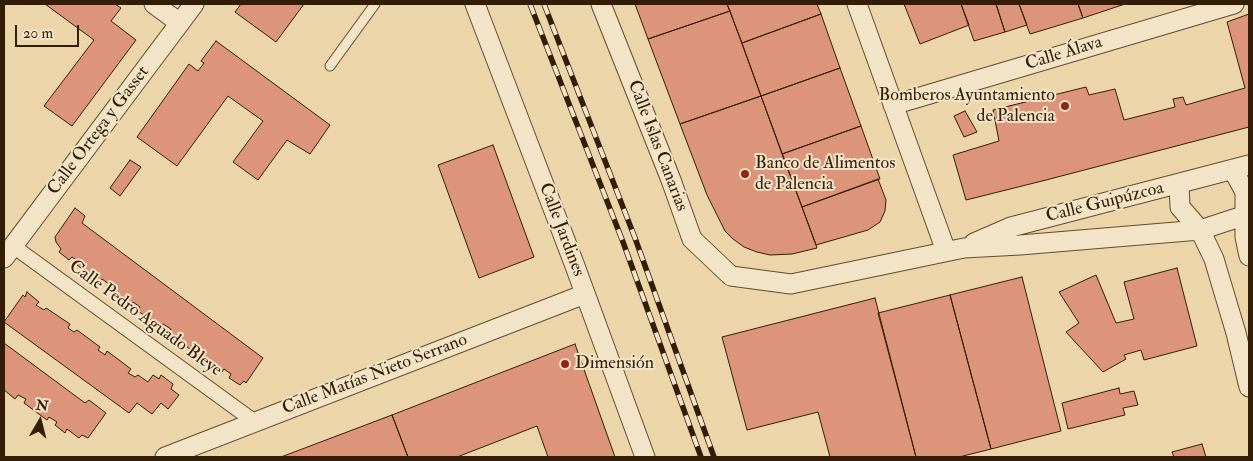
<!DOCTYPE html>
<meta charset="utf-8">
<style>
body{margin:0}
#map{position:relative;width:1253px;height:461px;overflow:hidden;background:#ecd5a9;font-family:"IM FELL Double Pica",serif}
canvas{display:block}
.frame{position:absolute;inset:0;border:5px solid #341d08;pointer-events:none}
.north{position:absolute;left:15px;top:396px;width:50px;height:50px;-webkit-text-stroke:4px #f3e4c7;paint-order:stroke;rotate:8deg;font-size:14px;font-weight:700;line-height:20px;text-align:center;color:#341d08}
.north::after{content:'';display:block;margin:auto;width:18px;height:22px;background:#341d08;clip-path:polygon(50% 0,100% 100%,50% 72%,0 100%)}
.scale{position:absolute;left:15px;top:25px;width:64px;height:22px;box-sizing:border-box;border:2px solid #341d08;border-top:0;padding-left:6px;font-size:15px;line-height:18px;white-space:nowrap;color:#341d08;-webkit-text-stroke:4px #f3e4c7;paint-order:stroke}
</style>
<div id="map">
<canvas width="1253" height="461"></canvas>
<div class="frame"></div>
<div class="north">N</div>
<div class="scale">20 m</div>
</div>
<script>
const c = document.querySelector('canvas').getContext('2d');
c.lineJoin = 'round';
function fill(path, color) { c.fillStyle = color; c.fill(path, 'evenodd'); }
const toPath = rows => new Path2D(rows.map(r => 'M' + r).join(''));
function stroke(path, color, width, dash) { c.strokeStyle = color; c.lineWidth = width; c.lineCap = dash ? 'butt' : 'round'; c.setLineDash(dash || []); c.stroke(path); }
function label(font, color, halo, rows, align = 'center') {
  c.font = font + ' "IM FELL Double Pica",serif'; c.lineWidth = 4; c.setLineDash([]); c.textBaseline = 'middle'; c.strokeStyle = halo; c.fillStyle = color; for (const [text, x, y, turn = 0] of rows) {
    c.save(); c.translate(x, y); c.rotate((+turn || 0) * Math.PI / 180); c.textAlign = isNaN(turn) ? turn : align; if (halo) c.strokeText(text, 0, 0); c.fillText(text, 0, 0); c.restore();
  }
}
const building = toPath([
 [45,4,115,4,121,8,111,21,136,40,72,126,44,106,94,40,45,4],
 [241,4,304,4,276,42,235,12,241,4],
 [635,4,727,4,730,11,648,39,635,4],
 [727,4,817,4,821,14,742,43,727,4],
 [904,4,961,4,969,25,920,44,904,4],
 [961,4,996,4,1005,32,974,41,961,4],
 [996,4,1019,4,1027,25,1005,32,996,4],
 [1019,4,1078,4,1083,18,1030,34,1019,4],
 [1078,4,1125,4,1083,18,1078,4],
 [730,11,761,96,680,124,648,39,730,11],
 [821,14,840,68,761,96,742,43,821,14],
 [1249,14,1249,127,1046,180,966,200,953,155,999,141,993,110,1086,87,1089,95,1115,89,1124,120,1175,107,1173,99,1183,97,1186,105,1245,88,1227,22,1249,14],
 [216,41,330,125,310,154,287,140,258,180,233,162,263,121,228,96,177,166,137,137,189,64,198,71,204,63,201,61,216,41],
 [840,68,861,126,782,154,761,96,840,68],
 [761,96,816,245,817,248,792,254,770,255,757,252,744,247,733,239,725,231,707,195,680,124,761,96],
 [965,111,977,132,964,137,954,116,965,111],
 [861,126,880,179,802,207,782,154,861,126],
 [493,145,534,257,479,278,438,165,493,145],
 [130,160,141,167,120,196,110,188,130,160],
 [878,179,886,200,885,211,880,222,868,230,816,245,802,207,878,179],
 [75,208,85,216,82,223,263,358,246,383,244,381,240,385,229,378,231,374,224,369,222,372,199,355,201,352,194,347,191,350,169,333,171,329,163,324,161,327,138,311,140,307,133,302,131,305,108,288,110,285,102,279,100,282,77,265,79,262,72,257,69,260,59,252,61,249,56,242,55,237,75,208],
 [1177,268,1197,346,1144,360,1141,350,1124,355,1126,359,1103,372,1066,332,1079,323,1059,292,1096,275,1116,323,1134,319,1124,282,1177,268],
 [1022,277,1061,431,991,449,950,295,1022,277],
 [27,292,39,302,36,305,44,310,46,308,70,324,68,328,74,332,77,330,100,347,98,350,105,355,107,351,131,369,128,373,135,377,138,375,148,382,153,375,159,379,161,375,173,384,171,389,179,395,168,409,161,403,152,414,137,403,129,413,4,322,23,295,25,297,27,292],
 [950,295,991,449,959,457,916,457,878,313,950,295],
 [875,298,916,457,830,457,818,412,747,430,722,337,875,298],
 [4,343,85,403,89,400,106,413,88,438,82,435,79,438,67,429,65,433,55,425,57,422,49,417,47,420,24,403,26,399,18,395,15,399,4,390,4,343],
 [575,344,615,457,548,457,537,426,457,457,408,457,392,415,575,344],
 [1119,388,1120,394,1134,391,1138,405,1123,408,1125,415,1068,429,1062,403,1119,388],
 [392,415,408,457,281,457,392,415],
 [1202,444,1206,457,1174,457,1172,452,1202,444]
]);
const service = toPath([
 [330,66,375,4]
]);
const pedestrian = toPath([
 [13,246,255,422]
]);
const minor = toPath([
 [154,4,180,23],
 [475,4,575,266,645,457],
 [601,4,671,180,692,239,731,276,791,284,964,248,1020,245,1200,230,1249,214],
 [857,4,946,251],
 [893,105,1234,4],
 [1233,170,1245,192,1245,237,1249,256],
 [1179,184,1180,207,1200,230,1214,259,1236,333,1249,387],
 [974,243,1011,227,1249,165],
 [4,258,194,4],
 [165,457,585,294]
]);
const rail = toPath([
 [530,4,623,242,701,457],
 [544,4,635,238,714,457]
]);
const markers = [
 [1065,106,5,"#8f2418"],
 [745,174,5,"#8f2418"],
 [565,364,5,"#8f2418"]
];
const streetNames = [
 ["Calle Álava",1064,54,-17],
 ["Calle Ortega y Gasset",99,131,-53],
 ["Calle Islas Canarias",657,146,69],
 ["Calle Guipúzcoa",1105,203,-14],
 ["Calle Jardines",561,230,69],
 ["Calle Pedro Aguado Bleye",145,319,36],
 ["Calle Matías Nieto Serrano",375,375,-21]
];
const poiNames = [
 ["Bomberos Ayuntamiento",1055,96,"right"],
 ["de Palencia",1055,117,"right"],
 ["Banco de Alimentos",755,164],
 ["de Palencia",755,185],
 ["Dimensión",575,364]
];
fill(building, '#dc947a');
stroke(building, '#341d08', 1);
stroke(service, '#624b30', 11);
stroke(pedestrian, '#624b30', 16);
stroke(minor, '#624b30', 21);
stroke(service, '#f3e4c7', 9);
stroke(pedestrian, '#f3e4c7', 14);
stroke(minor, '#f3e4c7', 19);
stroke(rail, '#341d08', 5.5);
stroke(rail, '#f3e4c7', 4, [11]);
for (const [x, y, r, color] of markers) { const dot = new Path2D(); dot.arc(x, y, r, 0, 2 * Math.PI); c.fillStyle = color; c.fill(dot); stroke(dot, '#f3e4c7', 2); }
label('18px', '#341d08', '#f3e4c7', streetNames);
label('18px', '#341d08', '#f3e4c7', poiNames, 'left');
</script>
